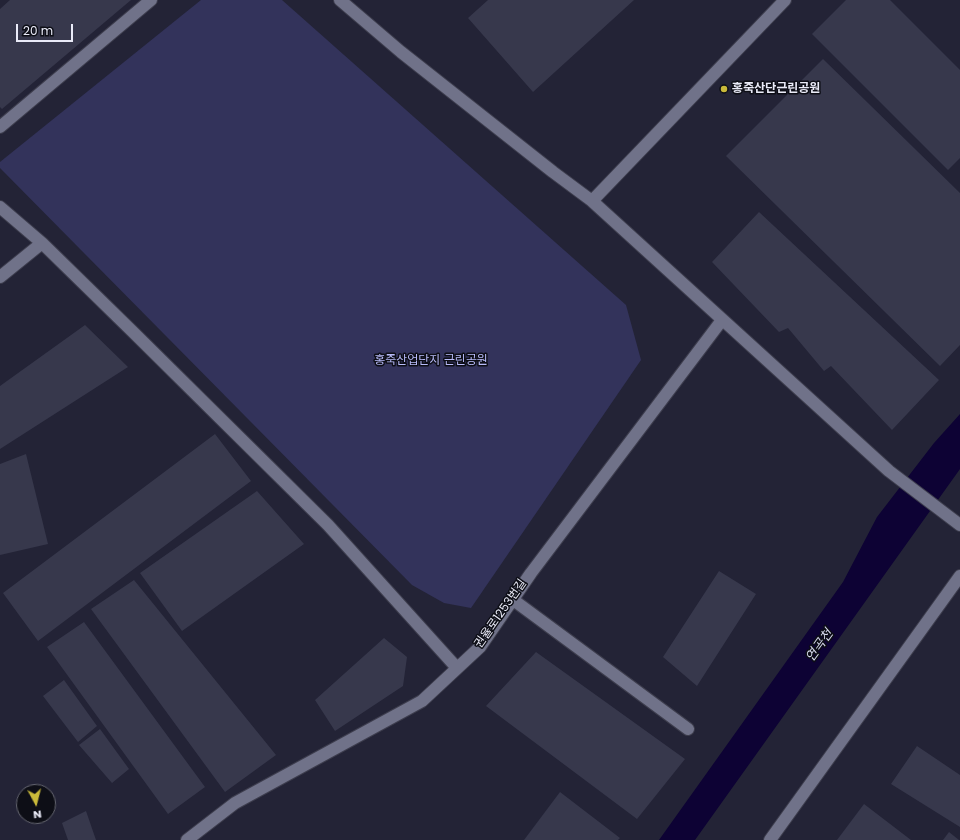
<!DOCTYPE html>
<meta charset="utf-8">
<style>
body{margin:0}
#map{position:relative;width:960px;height:840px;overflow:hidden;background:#232336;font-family:Poppins,sans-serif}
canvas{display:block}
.north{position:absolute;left:16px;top:784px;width:40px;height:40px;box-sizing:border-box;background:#0d0e16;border:1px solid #656670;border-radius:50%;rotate:173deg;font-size:11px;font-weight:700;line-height:16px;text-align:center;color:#eaebf8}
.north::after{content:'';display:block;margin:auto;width:14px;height:18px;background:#caba3a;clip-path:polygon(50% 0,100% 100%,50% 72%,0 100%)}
.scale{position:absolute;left:16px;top:24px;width:57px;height:18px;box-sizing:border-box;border:2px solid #eaebf8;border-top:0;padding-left:5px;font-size:12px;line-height:14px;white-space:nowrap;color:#eaebf8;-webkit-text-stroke:3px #0d0e16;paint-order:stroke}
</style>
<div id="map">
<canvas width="960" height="840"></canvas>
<div class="north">N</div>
<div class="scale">20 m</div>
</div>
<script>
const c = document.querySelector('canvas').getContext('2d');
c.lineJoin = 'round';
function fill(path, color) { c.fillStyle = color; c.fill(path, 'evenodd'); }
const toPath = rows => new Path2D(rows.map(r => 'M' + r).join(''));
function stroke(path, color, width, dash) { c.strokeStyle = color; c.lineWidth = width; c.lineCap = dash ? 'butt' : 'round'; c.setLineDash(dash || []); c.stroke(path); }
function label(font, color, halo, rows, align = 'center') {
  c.font = font + ' Poppins,"Noto Sans KR",sans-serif'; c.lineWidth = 3; c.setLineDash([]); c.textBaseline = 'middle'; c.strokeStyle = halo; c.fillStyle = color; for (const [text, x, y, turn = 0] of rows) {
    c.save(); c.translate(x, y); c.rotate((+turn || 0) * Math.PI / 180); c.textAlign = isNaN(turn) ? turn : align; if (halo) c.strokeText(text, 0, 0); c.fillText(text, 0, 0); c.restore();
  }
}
const green = toPath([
 [201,0,282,0,626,305,641,360,471,608,444,603,412,585,0,168,0,162]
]);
const water = toPath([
 [960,414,960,469,695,840,659,840,843,582,877,517,934,443]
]);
const building = toPath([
 [10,0,131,0,2,109,0,107,0,9],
 [488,0,634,0,533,92,468,18],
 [846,0,890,0,960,70,960,158,948,170,812,34],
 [823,59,960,193,960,345,940,366,726,156],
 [759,212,939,380,892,430,831,366,824,371,788,328,779,332,712,262],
 [85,325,128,367,0,449,0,386],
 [215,434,251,481,38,641,3,593],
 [26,454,48,544,0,555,0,464],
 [257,491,304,544,182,631,140,573],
 [719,571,756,594,697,686,663,657],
 [134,580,276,755,225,792,91,609],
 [84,622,205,787,168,814,47,647],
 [384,638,407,657,403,686,335,731,315,700],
 [536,652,685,759,637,819,486,706],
 [64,680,97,726,78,742,43,696],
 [100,729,129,769,112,783,79,745],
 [917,746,960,775,960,827,891,784],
 [560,792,620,838,618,840,524,840],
 [864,804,911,840,837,840],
 [86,811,96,840,68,840,62,823],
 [949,832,959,840,943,840]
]);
const minor = toPath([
 [340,0,401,52,553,172,592,201,889,471,960,525],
 [0,127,151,0],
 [592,201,785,0],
 [0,207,42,243,132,331,328,525,457,668],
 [0,277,42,243],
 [512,599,688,729],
 [187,840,235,803,422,701,480,647,531,573,722,320],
 [770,840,960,576]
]);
const markers = [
 [724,89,4,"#caba3a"]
];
const poiNames = [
 ["홍죽산단근린공원",732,89]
];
const parkNames = [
 ["홍죽산업단지 근린공원",431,361]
];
const streetNames = [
 ["권율로1253번길",501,614,-55]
];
const waterNames = [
 ["연곡천",820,646,-54]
];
fill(green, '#33335b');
fill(water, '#0d0234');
fill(building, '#37384c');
stroke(minor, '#3d3d4d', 14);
stroke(minor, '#707289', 12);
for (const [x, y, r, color] of markers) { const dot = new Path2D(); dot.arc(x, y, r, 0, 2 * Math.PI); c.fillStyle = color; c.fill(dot); stroke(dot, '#0d0e16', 1.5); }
label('bold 12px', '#eaebf8', '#0d0e16', poiNames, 'left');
label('12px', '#b8bbf9', '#0d0e16', parkNames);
label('12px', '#eaebf8', '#0d0e16', streetNames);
label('italic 13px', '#d8daef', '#0d0e16', waterNames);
</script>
